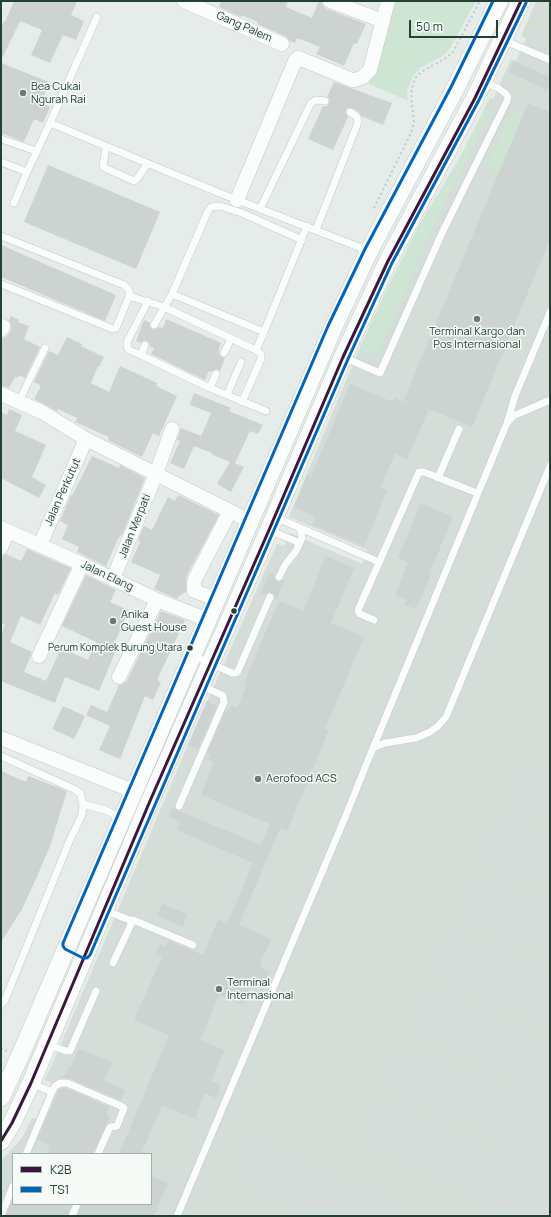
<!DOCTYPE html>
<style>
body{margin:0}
#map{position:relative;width:551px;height:1217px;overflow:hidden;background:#e6ece9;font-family:Manrope,sans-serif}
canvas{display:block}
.frame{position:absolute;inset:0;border:2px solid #224134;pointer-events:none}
.legend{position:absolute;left:12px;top:1153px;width:140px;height:52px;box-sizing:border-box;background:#f5faf7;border:1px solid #a1b0a9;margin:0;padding:5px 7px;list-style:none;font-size:12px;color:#224134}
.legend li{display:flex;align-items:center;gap:8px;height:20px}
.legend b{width:20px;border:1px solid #a1b0a9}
.scale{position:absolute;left:409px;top:20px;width:89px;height:18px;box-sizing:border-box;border:2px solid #224134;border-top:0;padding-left:5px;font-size:12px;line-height:14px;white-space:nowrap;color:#224134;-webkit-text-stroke:3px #f5faf7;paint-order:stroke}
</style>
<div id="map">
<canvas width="551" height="1217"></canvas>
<div class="frame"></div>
<ul class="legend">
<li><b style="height:5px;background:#3b163f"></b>K2B</li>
<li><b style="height:5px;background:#0065bd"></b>TS1</li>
</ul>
<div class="scale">50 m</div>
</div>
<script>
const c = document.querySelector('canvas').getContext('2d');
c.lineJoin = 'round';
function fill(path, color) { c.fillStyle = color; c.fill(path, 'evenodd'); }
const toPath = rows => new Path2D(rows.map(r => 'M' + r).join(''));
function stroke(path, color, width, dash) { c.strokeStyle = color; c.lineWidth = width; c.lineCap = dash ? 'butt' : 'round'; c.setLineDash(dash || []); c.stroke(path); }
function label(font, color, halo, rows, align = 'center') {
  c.font = font + ' Manrope,sans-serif'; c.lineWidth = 3; c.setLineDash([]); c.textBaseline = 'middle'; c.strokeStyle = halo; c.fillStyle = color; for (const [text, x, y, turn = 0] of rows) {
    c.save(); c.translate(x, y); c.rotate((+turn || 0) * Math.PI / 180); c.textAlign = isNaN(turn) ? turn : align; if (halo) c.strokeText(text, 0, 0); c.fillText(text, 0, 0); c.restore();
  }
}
const built = toPath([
 [536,1,550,1,550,1216,1,1216,1,1161,15,1146,22,1138,32,1118,36,1119,51,1083,45,1080,54,1060,188,745,277,544,284,546,290,533,362,564,367,550,289,517,357,354,386,291,421,222,460,158,490,98,493,99,511,59,516,61,526,38,521,36],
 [13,1154,151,1154,151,1204,13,1204]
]);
const green = toPath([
 [393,1,476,1,449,50,444,55,420,68,413,76,407,92,408,101,369,84],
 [490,98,498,102,497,103,490,100,485,109,493,113,487,122,452,189,425,245,383,343,379,350,373,354,357,354,386,291,421,222,460,158],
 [518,113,523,114,499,172,491,169,488,166,489,159,510,116]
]);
const taxiway = toPath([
 [530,788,550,797],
 [506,845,550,864],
 [483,902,550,930],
 [459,959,550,999],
 [434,1015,541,1062,550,1077],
 [410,1072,517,1118,523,1131,534,1140,550,1145],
 [517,1118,529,1114,539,1113,550,1117],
 [386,1129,493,1175,496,1184,503,1193,518,1199,530,1201,539,1198],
 [258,1167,373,1216],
 [493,1175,503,1170,513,1170,527,1174,537,1180,544,1187]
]);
const building = toPath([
 [14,1,77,1,71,15,84,21,76,40,63,35,50,63,31,55,42,30,20,21,1,61,1,27,4,21,5,22],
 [221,1,288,1,286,7,312,18,319,1,322,1,323,6,327,9,366,24,357,44,354,43,344,66,316,54,320,47,297,38,295,43,290,41,285,36,257,24,258,22,241,15,241,17,219,7],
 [513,61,550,77,550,83,547,90,509,72],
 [1,63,49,82,41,103,50,107,43,123,34,119,24,142,1,133],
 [334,82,392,103,383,125,361,116,359,112,352,108,347,108,345,112,348,117,333,150,308,139,323,106,327,106,329,104,330,99,327,97],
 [528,103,550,112,550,239,472,427,429,409,407,459,395,454,380,488,387,491,364,546,313,525,316,517,294,507,307,475,311,477,350,384,393,402,395,398,403,402],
 [48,165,160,212,136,269,24,222],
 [1,245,116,295,105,321,1,277],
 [11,316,19,320,18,322,29,326,24,339,40,347,25,378,19,375,17,378,15,377,9,388,1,386,1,338,6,337,11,330,11,325,9,320],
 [166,319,221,343,218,351,219,351,220,356,225,358,220,371,216,369,211,372,209,371,205,380,151,354,154,348,150,347,150,344,147,341,144,340,141,343,136,341,144,320,150,323,150,328,154,330,159,327,163,328],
 [67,337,82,344,81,346,104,357,99,367,98,366,91,383,109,392,120,366,157,383,156,386,177,396,159,436,153,433,142,457,108,440,109,437,75,422,77,418,58,409,57,411,34,399,41,386,34,382,49,351,58,355],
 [194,393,231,408,229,411,263,425,258,434,250,431,235,463,244,467,231,492,217,484,230,462,211,454,212,453,194,446,184,469,170,463,180,441,177,440,181,428,201,436,211,413,190,405],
 [9,409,22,415,15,431,46,445,32,477,46,485,39,498,1,478,1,412,7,415],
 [92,456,119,468,120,465,145,478,123,533,118,539,106,566,77,552,79,547,62,539,68,525,60,521,71,495,72,496],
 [178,495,219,515,187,575,186,583,186,592,179,596,177,599,154,589,160,575,131,562,140,542,138,540,144,526,152,530,168,497,175,501],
 [421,503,453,517,429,574,431,575,416,609,405,605,407,600,396,595,408,562,398,558],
 [27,549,71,568,58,595,55,593,40,625,21,616,10,642,32,652,24,672,46,681,61,648,88,660,96,642,62,626,86,575,116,590,110,602,129,610,112,649,116,650,99,691,65,677,55,703,1,681,1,635,5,625,1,623,1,560,3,555,6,554,21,561],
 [326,556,354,568,331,623,364,637,325,729,329,730,287,831,280,828,239,925,271,939,259,966,269,971,264,983,254,979,243,1005,219,995,200,1040,224,1050,211,1081,221,1085,216,1098,205,1093,195,1119,162,1105,141,1154,119,1154,169,1035,134,1020,162,957,155,954,160,944,166,947,169,941,203,955,218,920,227,924,253,863,177,830,181,822,169,817,172,808,261,845,270,824,201,795,214,762,208,760,210,755,207,753,226,710,228,711,231,705,237,708,247,684,244,683,279,601,303,611],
 [270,573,274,575,275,579,277,582,285,580,276,600,274,594,272,593,269,592,265,595,261,593],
 [161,611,185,620,157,680,161,682,153,700,145,696,120,759,99,750,110,726,86,715,91,705,107,712,119,685,123,684,127,681],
 [207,701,217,706,198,749,188,745],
 [63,706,85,716,74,739,52,729],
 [1,771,26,782,28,776,67,791,50,846,36,879,22,909,1,942],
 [162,904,187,914,183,926,157,916],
 [78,1049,112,1062,104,1081,125,1090,121,1100,69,1078,62,1078,63,1075,65,1076,69,1066,71,1067],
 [62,1088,66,1088,109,1107,106,1114,110,1116,93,1154,46,1154,50,1145,37,1140,57,1094,59,1090],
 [151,1176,168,1183,154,1216,77,1216,82,1204,151,1204],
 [11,1204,72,1204,67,1216,6,1216]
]);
const path = toPath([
 [374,208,411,133,414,123,411,94,413,84,416,77,421,72,446,58,453,52,480,1],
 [1,1048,7,1051]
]);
const service = toPath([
 [97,17,50,123,217,192,369,251],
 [503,40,550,60],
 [1,139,36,151],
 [106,148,103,166,105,168,134,181,137,179,147,164],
 [1,162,27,172],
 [14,203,27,172,50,123],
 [260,209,311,103,316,100,325,101],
 [316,230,357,125,358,120,356,116,350,112],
 [1,236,124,285,128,289,130,294,116,328,113,329,1,284],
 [172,294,264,332,307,226],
 [129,296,164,307,256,350,261,354,261,359,242,402],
 [154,325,172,294,208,211,211,207,220,206,242,213,302,240],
 [145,345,141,355,129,350,127,346,127,342,148,301],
 [256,350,264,332],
 [224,353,231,339],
 [141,355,210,388,266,411],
 [343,357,380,373,442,233,507,101,508,97,505,93,498,88,484,82],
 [210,388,216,374],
 [227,395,241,362],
 [19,401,45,348],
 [508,422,513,416,550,400],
 [438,478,459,429],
 [275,517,379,562],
 [269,530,300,543],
 [279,577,285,565,296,551,302,538,300,528],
 [374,620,360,614,358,611,359,608,419,472,424,472,477,493],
 [192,655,232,673,236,673,238,671,270,597],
 [373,748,507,423,515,396,550,312],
 [1,756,74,789,80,793,83,804,82,815,69,842,5,1000,1,1005],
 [83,804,105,810,122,818],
 [179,806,224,702,223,696,220,694,201,686],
 [104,910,132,921],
 [113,963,133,920,193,945],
 [47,1044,66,1051,70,1051,96,991],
 [31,1083,52,1092],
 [26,1154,52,1092,55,1086,61,1083,67,1083,121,1106,124,1108,117,1126,111,1127,109,1129,98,1154],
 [1,1216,13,1186],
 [72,1216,77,1204],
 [177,1216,344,820,373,748,385,743,416,738,430,732,438,726,446,717,550,466]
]);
const minor = toPath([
 [184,1,282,44],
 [330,1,383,21],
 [237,200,295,61,298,58,301,59,352,80,355,80,363,77,370,70,388,1],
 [1,330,3,326],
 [1,394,42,412,86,439,250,521],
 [1,528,82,564,157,600,208,620],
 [40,545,86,439],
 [1,547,8,531],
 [113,579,156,474,172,429],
 [217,599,194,591,194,583,195,579,230,511],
 [39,656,82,564],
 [119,677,157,600],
 [1,738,133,791]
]);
const tertiary = toPath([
 [1,1097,20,1056,333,328,369,251,455,89,499,1],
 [1,1141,12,1123,31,1083,150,801,269,530,343,357,388,261,475,98,521,1]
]);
const bus1 = toPath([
 [1,1141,12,1123,31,1083,150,801,269,530,343,357,388,261,475,98,521,1]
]);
const bus2 = toPath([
 [493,1,451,87,365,249,328,326,63,943,63,946,65,949,83,958,87,958,90,955,348,359,392,263,479,100,526,3]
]);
const markers = [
 [23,93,4,"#677d73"],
 [477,319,4,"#677d73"],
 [234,611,3.5,"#224134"],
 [113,621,4,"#677d73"],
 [190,648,3.5,"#224134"],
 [258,779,4,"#677d73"],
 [219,989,4,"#677d73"]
];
const busNames = [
 ["Perum Komplek Burung Utara",182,648]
];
const streetNames = [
 ["Gang Palem",244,27,24],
 ["Jalan Perkutut",63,492,-66],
 ["Jalan Merpati",135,526,-68],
 ["Jalan Elang",107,576,25]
];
const poiNames = [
 ["Bea Cukai",31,87],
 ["Ngurah Rai",31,100],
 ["Terminal Kargo dan",477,332,"center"],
 ["Pos Internasional",477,345,"center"],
 ["Anika",121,615],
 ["Guest House",121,628],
 ["Aerofood ACS",266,779],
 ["Terminal",227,983],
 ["Internasional",227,996]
];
fill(built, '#d4ddd8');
fill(green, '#cfe5d3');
stroke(taxiway, '#d6dcda', 32);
fill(building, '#cdd3d0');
stroke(service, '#c3c9c6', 8);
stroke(minor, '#c3c9c6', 15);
stroke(tertiary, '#c3c9c6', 19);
stroke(path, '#c2cbc6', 2, [2, 3]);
stroke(service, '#fbfcfc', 7);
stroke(minor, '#fbfcfc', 14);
stroke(tertiary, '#fbfcfc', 18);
stroke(bus1, '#3b163f', 3);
stroke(bus2, '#0065bd', 3);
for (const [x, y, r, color] of markers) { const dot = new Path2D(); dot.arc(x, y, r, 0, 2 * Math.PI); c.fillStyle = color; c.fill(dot); stroke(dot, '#f5faf7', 1.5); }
label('10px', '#224134', '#f5faf7', busNames, 'right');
label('11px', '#224134', '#f5faf7', streetNames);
label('11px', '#224134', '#f5faf7', poiNames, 'left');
</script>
